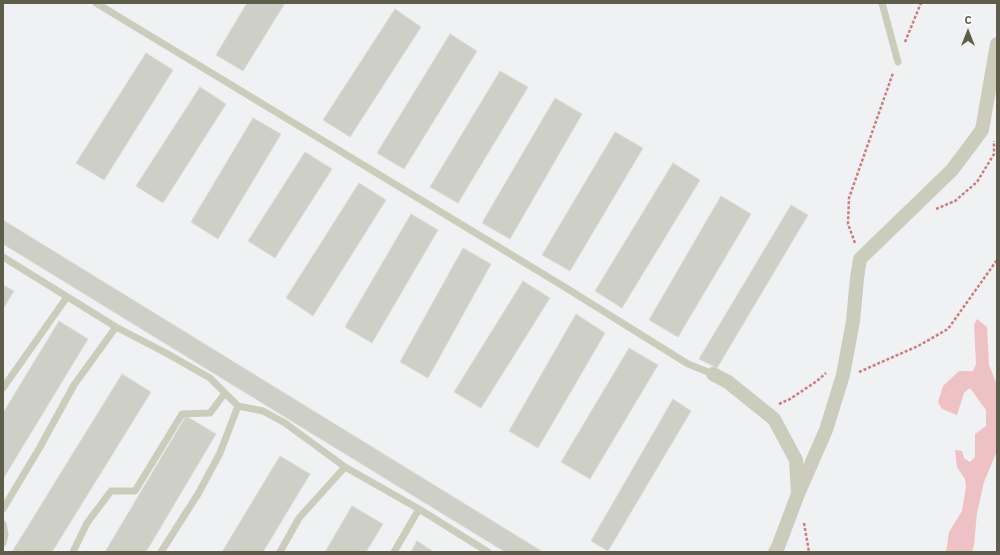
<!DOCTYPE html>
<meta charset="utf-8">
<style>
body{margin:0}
#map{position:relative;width:1000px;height:555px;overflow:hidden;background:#f0f1f2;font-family:"IBM Plex Sans",sans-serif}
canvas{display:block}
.frame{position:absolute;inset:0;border:4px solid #5d5d49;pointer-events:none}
.north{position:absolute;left:948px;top:12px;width:40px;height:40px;-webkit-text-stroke:3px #fff;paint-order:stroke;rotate:0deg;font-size:11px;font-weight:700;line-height:16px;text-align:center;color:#5d5d49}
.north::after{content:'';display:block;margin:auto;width:14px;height:18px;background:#5d5d49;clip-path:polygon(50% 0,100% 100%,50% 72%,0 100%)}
</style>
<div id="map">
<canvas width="1000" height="555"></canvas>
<div class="frame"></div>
<div class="north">С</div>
</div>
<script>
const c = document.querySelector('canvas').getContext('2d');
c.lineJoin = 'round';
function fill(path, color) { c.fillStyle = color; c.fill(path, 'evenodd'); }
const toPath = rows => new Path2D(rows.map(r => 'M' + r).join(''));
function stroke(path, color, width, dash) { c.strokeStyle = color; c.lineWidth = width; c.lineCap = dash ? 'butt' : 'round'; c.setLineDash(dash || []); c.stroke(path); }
const green = toPath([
 [977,319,987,327,989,365,997,385,997,451,984,482,977,513,974,545,972,552,946,552,949,532,962,511,966,487,965,479,957,467,955,450,962,451,964,458,970,462,975,457,975,434,986,426,986,410,970,388,964,393,957,415,942,409,938,402,943,386,959,371,973,371,976,364,974,325]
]);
const building = toPath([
 [247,3,285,3,243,71,216,55,247,3],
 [395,9,421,27,350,137,323,120,395,9],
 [450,34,477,51,404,169,377,153,450,34],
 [146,53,173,70,104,180,76,163,146,53],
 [500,71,528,87,458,203,430,187,500,71],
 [200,87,226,104,163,203,136,186,200,87],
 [555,98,582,114,510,239,482,223,555,98],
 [253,118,281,134,218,239,191,222,253,118],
 [615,132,643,148,570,271,542,255,615,132],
 [305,152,332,169,275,258,248,241,305,152],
 [673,163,700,180,622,308,595,291,673,163],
 [359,183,386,200,313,316,286,298,359,183],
 [721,196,751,214,678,337,649,320,721,196],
 [791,205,808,215,717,368,699,359,791,205],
 [411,214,438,230,372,343,345,327,411,214],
 [3,220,543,552,505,552,3,244,3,220],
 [463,248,491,264,428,378,400,362,463,248],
 [523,281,550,298,481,408,454,392,523,281],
 [3,285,14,291,3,309,3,285],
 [576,314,605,333,538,448,509,431,576,314],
 [59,321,88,339,3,479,3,413,59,321],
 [629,348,658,365,590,479,561,462,629,348],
 [122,374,151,392,52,552,12,552,122,374],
 [673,399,691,411,608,551,591,541,673,399],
 [186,416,216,434,146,552,105,552,186,416],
 [280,456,310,474,263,552,222,552,280,456],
 [352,506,383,524,366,552,325,552,352,506],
 [417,541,434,552,411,552,417,541]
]);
const path = toPath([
 [905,42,921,3],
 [936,209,955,201,977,182,994,154,994,141],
 [855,243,848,224,849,198,893,73],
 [859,372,918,346,948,329,997,260],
 [779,404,790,399,817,381,826,373],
 [804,523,809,552]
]);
const service = toPath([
 [96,3,563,286,688,364,713,374],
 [882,3,898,62],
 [3,257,116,327,166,353,210,378,238,406,263,411,285,423,345,467,419,509,488,552],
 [3,388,67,297],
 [3,509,40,447,74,385,116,327],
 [3,524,5,535,3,543],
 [73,552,87,523,111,491,135,491,182,414,210,413,225,393],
 [161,552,198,494,220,453,238,406],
 [280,552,299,518,345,467],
 [394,552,419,509]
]);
const minor = toPath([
 [713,374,728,382,774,419,796,460,798,494,778,547,775,552],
 [798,494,826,430,843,375,853,321,857,278,860,259,952,170,982,130,997,44]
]);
fill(green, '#eec1c4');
fill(building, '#cecfc7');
stroke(building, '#dadbd4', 1);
stroke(path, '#cb7e7a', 2.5, [3, 2]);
stroke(service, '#ccccbc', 7);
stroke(minor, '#ccccbc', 14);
</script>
